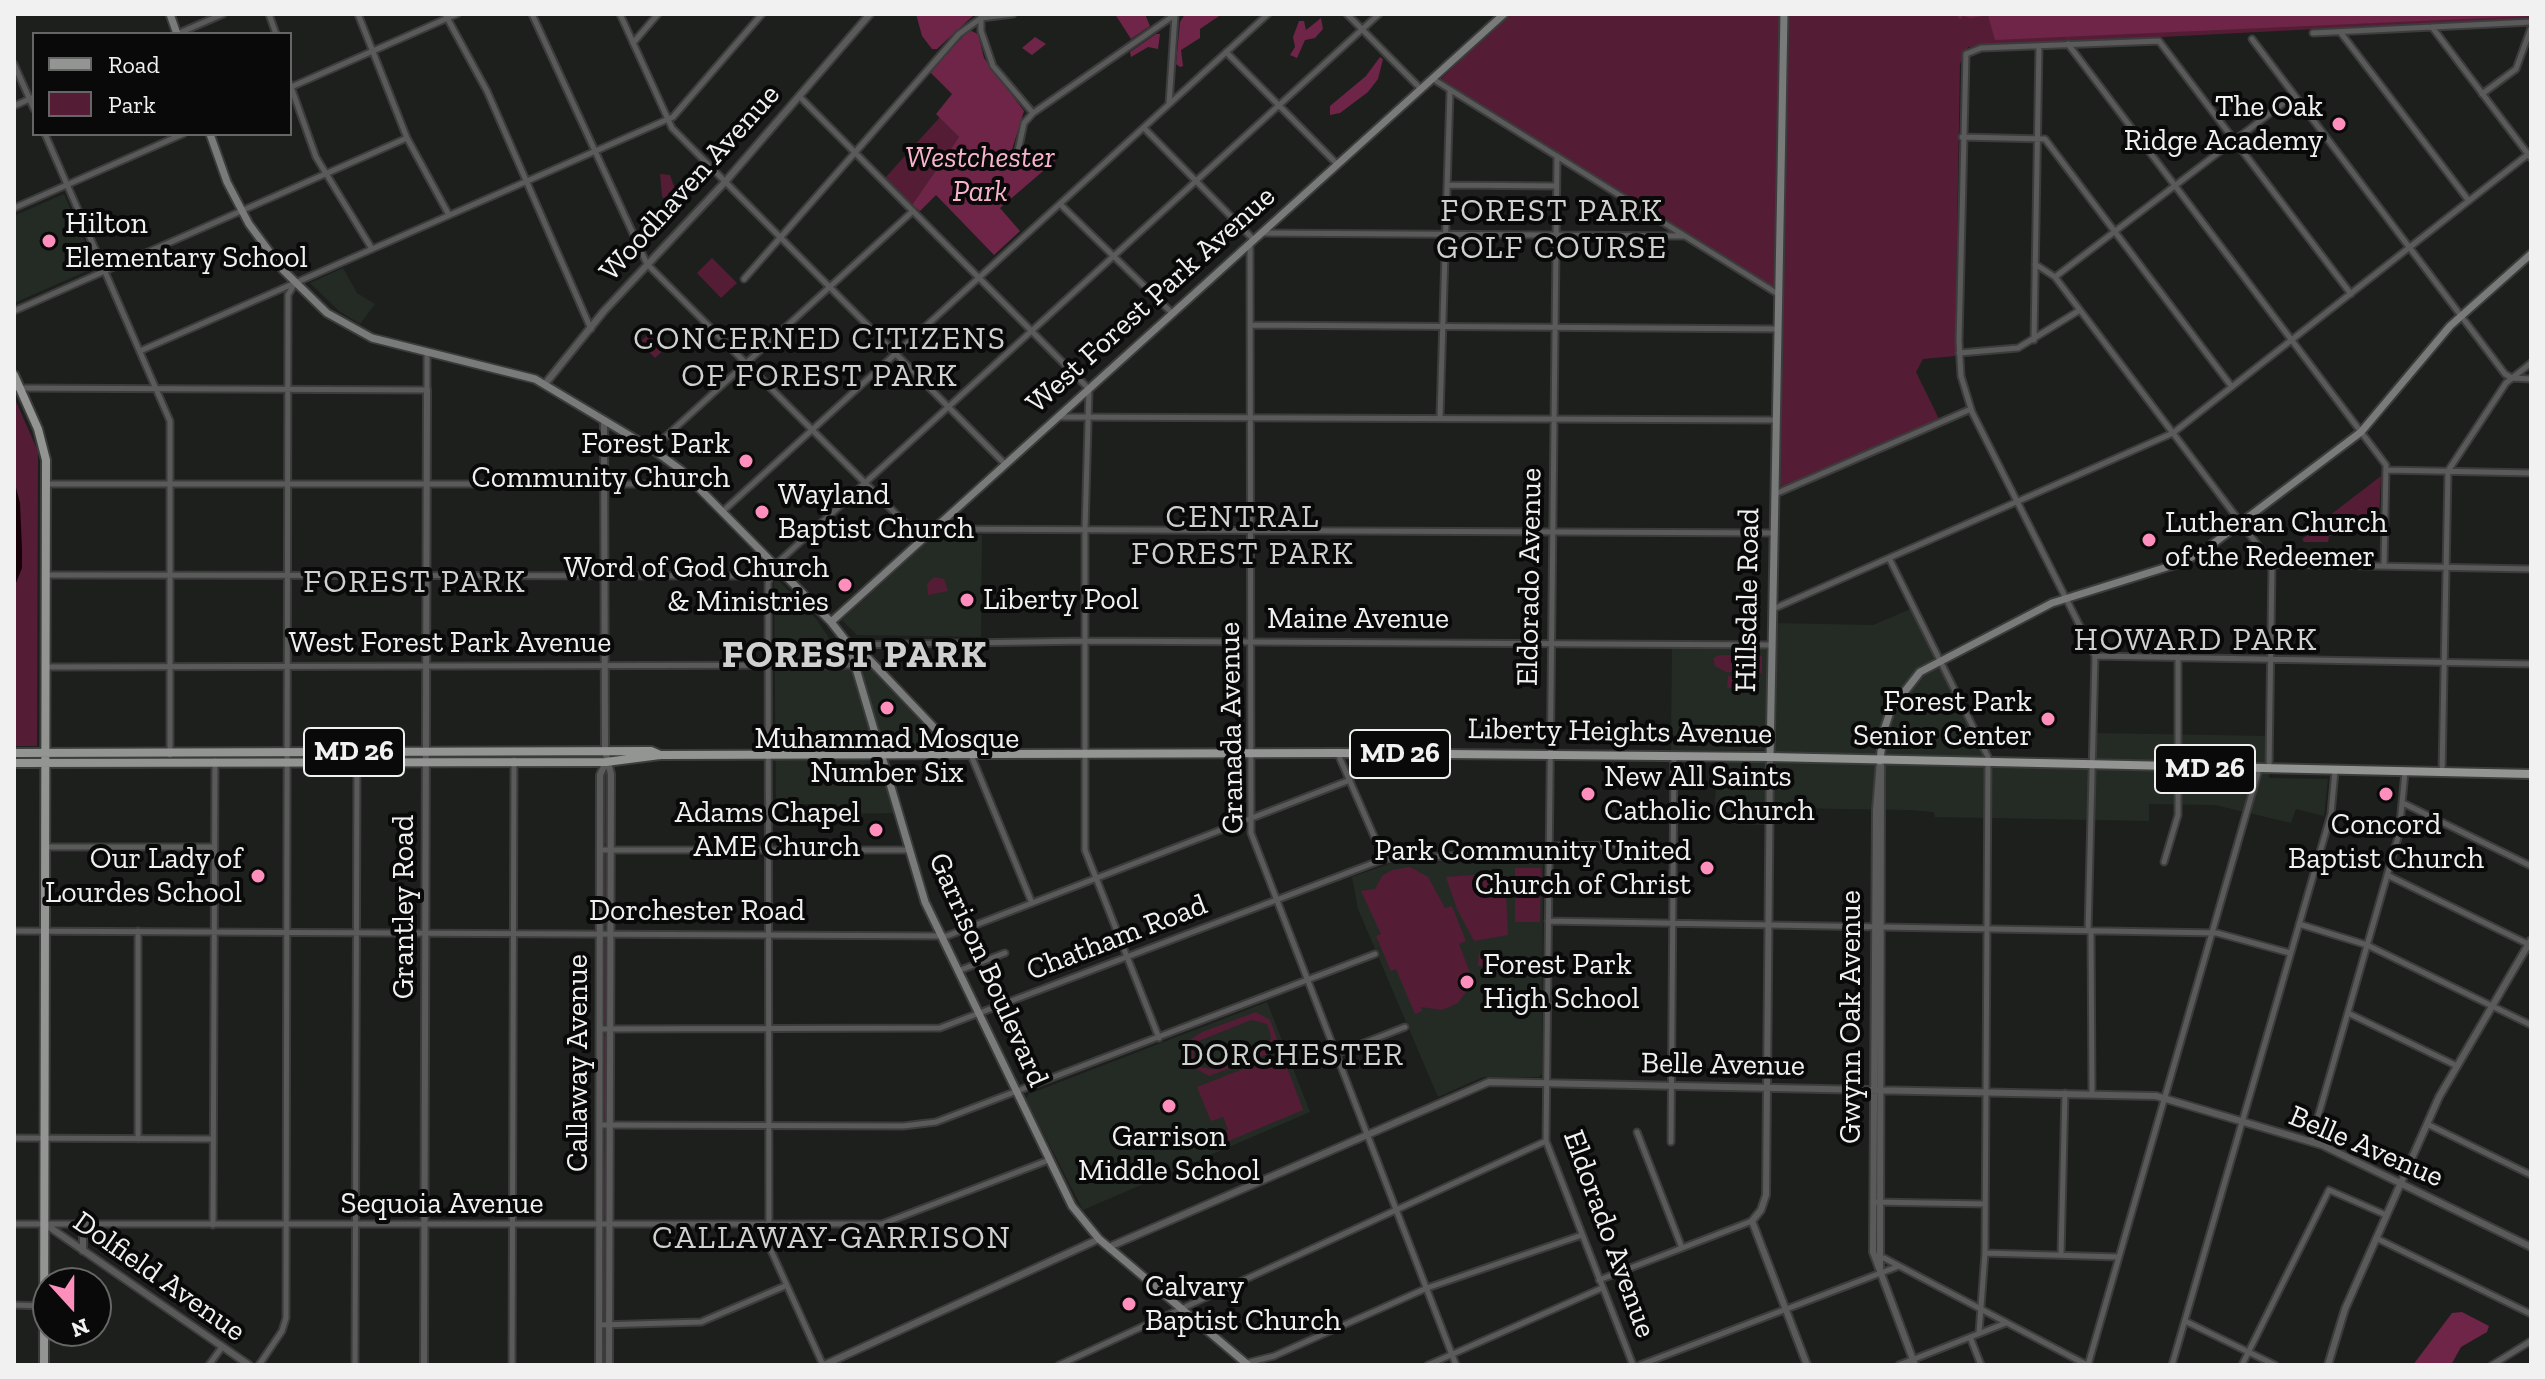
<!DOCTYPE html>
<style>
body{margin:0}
#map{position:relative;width:2545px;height:1379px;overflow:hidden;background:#1d1f1d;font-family:"Zilla Slab",serif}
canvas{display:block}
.frame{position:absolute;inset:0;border:16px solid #f0f1f0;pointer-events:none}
.legend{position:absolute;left:32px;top:32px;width:260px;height:104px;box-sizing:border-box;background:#080908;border:2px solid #656665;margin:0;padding:10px 14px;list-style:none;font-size:24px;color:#f0f1f0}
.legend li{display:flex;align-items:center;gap:16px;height:40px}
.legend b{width:40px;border:2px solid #656665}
.north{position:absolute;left:32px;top:1267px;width:80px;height:80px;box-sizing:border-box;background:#080908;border:2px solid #656665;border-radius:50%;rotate:159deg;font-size:22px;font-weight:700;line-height:32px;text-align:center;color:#f0f1f0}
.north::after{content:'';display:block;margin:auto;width:28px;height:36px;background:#fe8ebb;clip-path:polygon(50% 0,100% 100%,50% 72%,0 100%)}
</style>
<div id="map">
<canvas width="2545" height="1379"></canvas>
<div class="frame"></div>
<ul class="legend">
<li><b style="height:10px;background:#939593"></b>Road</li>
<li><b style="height:22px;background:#541d35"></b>Park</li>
</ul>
<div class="north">N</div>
</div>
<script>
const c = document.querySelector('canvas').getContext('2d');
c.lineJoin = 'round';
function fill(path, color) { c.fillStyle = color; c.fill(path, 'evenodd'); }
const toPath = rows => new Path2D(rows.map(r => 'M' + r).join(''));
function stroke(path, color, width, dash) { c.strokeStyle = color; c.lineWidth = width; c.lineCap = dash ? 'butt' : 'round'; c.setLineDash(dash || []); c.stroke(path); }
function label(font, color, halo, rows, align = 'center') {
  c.font = font + ' "Zilla Slab",serif'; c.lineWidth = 8; c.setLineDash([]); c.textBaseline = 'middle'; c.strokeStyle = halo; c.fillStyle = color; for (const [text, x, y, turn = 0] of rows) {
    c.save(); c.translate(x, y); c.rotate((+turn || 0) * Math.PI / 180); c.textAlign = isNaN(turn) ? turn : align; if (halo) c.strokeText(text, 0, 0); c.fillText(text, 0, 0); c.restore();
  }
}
const built = toPath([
 [64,194,96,267,14,303,14,216],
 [343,268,357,293,375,304,360,324,339,311,310,283],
 [935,535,982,535,981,637,857,635,842,620],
 [774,581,779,581,817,620,835,647,879,670,959,754,880,755,897,813,837,814,837,804,776,804],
 [1913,608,1989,765,2092,767,2093,733,2269,736,2269,778,2328,779,2324,816,2296,809,2291,823,2215,805,2149,804,2149,821,1935,817,1934,812,1909,810,1785,808,1769,808,1769,825,1730,824,1730,812,1715,812,1716,756,1766,756,1766,750,1671,750,1672,646,1766,648,1767,700,1771,701,1772,623,1873,625],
 [1543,856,1542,1074,1539,1077,1483,1077,1438,1097,1358,909,1352,877,1389,864],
 [1267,1002,1310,1112,1083,1210,1026,1099,1029,1094]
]);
const green = toPath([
 [1509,14,2531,14,2530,18,1968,47,1960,64,1955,356,1923,359,1916,372,1939,419,1783,487,1778,482,1781,294,1441,79],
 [940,117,959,137,912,205,885,178],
 [660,174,670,175,679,200,676,204,668,192,671,210,662,196],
 [712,258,737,283,721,298,697,273],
 [651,332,666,348,655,358,640,342],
 [14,397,38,451,37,746,14,746],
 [2381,476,2379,517,2341,516,2341,536,2329,536,2328,542,2304,542,2302,539,2331,518,2329,516],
 [934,577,944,579,948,591,928,595,927,584],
 [1720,655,1762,656,1762,673,1726,672,1715,666,1713,658],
 [1728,676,1754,676,1753,688,1727,688],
 [604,769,608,769,608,843,603,843],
 [603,855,608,855,608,926,603,926],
 [1410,867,1428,877,1445,908,1452,906,1466,941,1459,944,1470,973,1466,992,1458,1003,1442,1010,1421,1007,1422,1011,1415,1014,1396,969,1391,971,1376,936,1381,934,1361,891,1375,889,1382,876,1392,870],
 [1515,868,1541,868,1540,922,1515,922],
 [1502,873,1505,876,1508,935,1474,941,1457,909,1446,877],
 [603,939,608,939,608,1023,603,1023],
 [1479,953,1501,953,1500,966,1478,966],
 [1256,1012,1270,1020,1277,1039,1268,1054,1209,1076,1190,1065,1184,1051,1190,1040,1202,1032],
 [1251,1020,1267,1024,1270,1032,1271,1039,1262,1050,1212,1069,1199,1067,1195,1061,1193,1054,1196,1042],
 [603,1036,607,1036,607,1119,603,1119],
 [1282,1054,1303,1110,1221,1144,1217,1134,1228,1130,1223,1117,1211,1121,1197,1087],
 [605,1132,607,1133,607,1217,603,1216],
 [602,1237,607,1238,607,1319,603,1319]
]);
const forest = toPath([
 [916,14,975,14,937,49,932,49,922,36],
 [1115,14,1145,14,1150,26,1131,39],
 [1185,14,1222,14,1200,29,1200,38,1181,50,1183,66,1180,67,1176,64,1180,22],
 [1956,14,2531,14,2531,16,1995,40,1988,15,1971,18,1963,16,1960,19],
 [1321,18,1323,29,1315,38,1305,40,1297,58,1290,55,1295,47,1293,37,1299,21,1304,21,1306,30],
 [969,30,978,34,984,58,1024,111,1011,153,1041,162,1050,155,1056,160,1000,208,1020,231,994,255,936,195,920,211,912,205,959,137,936,114,952,94,930,72],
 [1156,34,1160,34,1158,49,1148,47,1131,57,1130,52],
 [1035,37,1046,44,1032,55,1022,48],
 [1380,57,1383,59,1378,79,1368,92,1340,113,1330,115,1330,106,1366,76],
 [2462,1312,2489,1326,2487,1332,2461,1347,2451,1365,2413,1365,2452,1313]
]);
const water = toPath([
 [14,480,20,503,22,549,22,568,14,588]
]);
const minor = toPath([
 [269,14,276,34],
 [358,14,407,138,449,215],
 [445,14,487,91,591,329],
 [532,14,647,264,922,540],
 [620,14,672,128,1005,464],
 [981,14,981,31,993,66,1033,113],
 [1347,14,1420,88],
 [2432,27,2531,158],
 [2313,33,2531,22],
 [2341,33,2469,201],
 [177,34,223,14],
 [2252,39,2505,374,2512,378,2531,379],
 [633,43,658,14],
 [2068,44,2386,465,2384,566],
 [1226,52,1337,164],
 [14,64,34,109],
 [1433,79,1778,294],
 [290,84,316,157,372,249],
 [291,87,457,14],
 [2482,94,2516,69,2531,28],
 [799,96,1089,389,1085,529,1085,850,1159,1038],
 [1169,104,1175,15],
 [14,106,34,97],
 [1144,128,1254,240],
 [45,134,170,421,170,755],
 [1962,137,2045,139,2232,387],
 [1018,151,1024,123,1033,113,1176,14],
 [1557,156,1546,1141,1633,1365],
 [1447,185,1556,186],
 [1060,204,1172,313],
 [14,208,183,134],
 [1262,233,1684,236],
 [1250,244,1251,833,1456,1365],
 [2035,264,2055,277,2272,564,2269,769],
 [2055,277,2294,95],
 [744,279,959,34,981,18,1013,14],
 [14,311,407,138],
 [1250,325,1777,329],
 [2034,340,2039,46],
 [140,351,673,117,762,14],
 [1959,353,2018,348,2080,310],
 [14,388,427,390,427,352],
 [1440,416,1450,91],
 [1060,417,1775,420],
 [652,449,913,211],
 [2386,470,2531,473],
 [46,484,693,484],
 [1775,494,1971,409],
 [722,512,1268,14],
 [935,529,1774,533],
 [1889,558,1988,757,1985,1253,1979,1333],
 [2272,564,2531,569],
 [774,565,768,583,769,1246,823,1365],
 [46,575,763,576,1379,14],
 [1773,609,2173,433,2531,152],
 [849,645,1086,641,1772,645],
 [2095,656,2531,664],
 [45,667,854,665],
 [1338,754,1384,859],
 [971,755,1032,903],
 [2442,773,2448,471,2506,383,2531,363],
 [2405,804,2531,866],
 [1548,846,1618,845],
 [46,847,214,847],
 [601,850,908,850],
 [2164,862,2178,815,2178,657],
 [2387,875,2530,945],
 [1548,921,2217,933,2290,953],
 [2299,924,2367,945,2531,1025],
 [14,931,947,936,1350,780],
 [2088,931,2095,656,1972,412,1961,376,1959,341,1966,54,1981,48,2159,41,2351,294],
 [2091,931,2092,1093],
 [958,971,1005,953],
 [1547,1005,1619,1004],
 [2348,1013,2455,1065],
 [601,1029,940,1028,1384,859,1548,851],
 [1336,1054,1405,1027],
 [2427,1124,2531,1175],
 [600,1125,903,1126,936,1122,1375,954],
 [1637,1132,1682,1248],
 [14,1138,213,1139],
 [138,1139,138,931],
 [2311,1141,2399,834,2405,772],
 [1671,1142,1674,756],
 [1873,1202,1985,1204],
 [14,1224,882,1224,1049,1160],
 [213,1225,215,761],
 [2376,1238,2531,1314],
 [1985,1253,2118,1257],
 [2061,1255,2065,1093],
 [1880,1259,1884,1258,2087,1365],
 [1599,1280,1752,1221],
 [14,1305,44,1306],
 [2185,1321,2275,1365],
 [600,1325,701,1322,785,1286],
 [1970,1337,1981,1365],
 [1246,1363,1274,1356,1427,1288,1582,1235],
 [209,1365,222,1347],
 [259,1365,282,1331,286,1318,288,295,295,283],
 [355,1365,357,761],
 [512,1365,514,760],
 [1059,1365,1546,1141],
 [1428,1365,1602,1288],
 [1640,1365,1899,1266],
 [1899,1365,2006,1323],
 [2088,1365,2259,769],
 [2172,1365,2331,814,2335,771],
 [2242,1365,2329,1190,2386,1215],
 [2492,1365,2531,1341]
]);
const tertiary = toPath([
 [545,384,604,311,725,182,870,14],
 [604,420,605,751,611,774,609,1365],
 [1770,757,1766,1195,1761,1210,1752,1221,1807,1365],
 [1880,761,1876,810,1873,1252,1915,1365],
 [45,1224,249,1365],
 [1109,1247,1489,1082,2156,1096,2322,1145,2531,1247],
 [83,1251,83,1225],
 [1880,1273,1881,765],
 [424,1365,427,390],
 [599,1365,600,775,606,762],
 [824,1365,1099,1239],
 [2328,1365,2345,1309,2439,1097,2531,940]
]);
const secondary = toPath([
 [170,14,177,34],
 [210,134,227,182,249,224,283,270,327,313,372,338,535,379,652,449,681,470,831,622,849,645,925,902,1072,1206,1099,1239,1248,1365],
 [831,622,1504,14],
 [849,645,864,654,942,736,968,753],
 [1770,757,1784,14],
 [1880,761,1883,733,1891,709,1920,672,2052,603,2183,562,2206,549,2361,432,2450,326,2531,254]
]);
const primary = toPath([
 [14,375,38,429,46,460,44,1365],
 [14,753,651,751,660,755],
 [14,763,606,762,660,755,1338,753,1770,757,2531,774]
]);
const markers = [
 [2339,124,8,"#fe8ebb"],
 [49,241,8,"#fe8ebb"],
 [746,461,8,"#fe8ebb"],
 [762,512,8,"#fe8ebb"],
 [2149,540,8,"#fe8ebb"],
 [845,585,8,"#fe8ebb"],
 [967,600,8,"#fe8ebb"],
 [887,708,8,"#fe8ebb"],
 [2048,719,8,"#fe8ebb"],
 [1588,794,8,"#fe8ebb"],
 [2386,794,8,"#fe8ebb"],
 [876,830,8,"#fe8ebb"],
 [1707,868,8,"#fe8ebb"],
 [258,876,8,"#fe8ebb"],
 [1467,982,8,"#fe8ebb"],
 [1169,1106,8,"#fe8ebb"],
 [1129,1304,8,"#fe8ebb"]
];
const shields = [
 [354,752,100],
 [1400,754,100],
 [2205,769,100]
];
const shieldNames = [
 ["MD 26",354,752],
 ["MD 26",1400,754],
 ["MD 26",2205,769]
];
const poiNames = [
 ["The Oak",2323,107],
 ["Ridge Academy",2323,141],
 ["Hilton",65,224,"left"],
 ["Elementary School",65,258,"left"],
 ["Forest Park",730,444],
 ["Community Church",730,478],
 ["Wayland",778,495,"left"],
 ["Baptist Church",778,529,"left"],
 ["Lutheran Church",2165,523,"left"],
 ["of the Redeemer",2165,557,"left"],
 ["Word of God Church",829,568],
 ["& Ministries",829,602],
 ["Liberty Pool",983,600,"left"],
 ["Forest Park",2032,702],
 ["Senior Center",2032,736],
 ["Muhammad Mosque",887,739,"center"],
 ["Number Six",887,773,"center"],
 ["New All Saints",1604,777,"left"],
 ["Catholic Church",1604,811,"left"],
 ["Adams Chapel",860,813],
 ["AME Church",860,847],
 ["Concord",2386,825,"center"],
 ["Baptist Church",2386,859,"center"],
 ["Park Community United",1691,851],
 ["Church of Christ",1691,885],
 ["Our Lady of",242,859],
 ["Lourdes School",242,893],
 ["Forest Park",1483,965,"left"],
 ["High School",1483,999,"left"],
 ["Garrison",1169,1137,"center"],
 ["Middle School",1169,1171,"center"],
 ["Calvary",1145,1287,"left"],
 ["Baptist Church",1145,1321,"left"]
];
const parkNames = [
 ["Westchester",980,158],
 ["Park",980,192]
];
const streetNames = [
 ["Woodhaven Avenue",690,183,-48],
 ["West Forest Park Avenue",1151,300,-42],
 ["Eldorado Avenue",1530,577,-89],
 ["Hillsdale Road",1748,600,-89],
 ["Maine Avenue",1358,619],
 ["West Forest Park Avenue",450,643],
 ["Granada Avenue",1232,728,-91],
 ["Liberty Heights Avenue",1620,732,1],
 ["Grantley Road",404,907,-90],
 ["Dorchester Road",697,911],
 ["Chatham Road",1117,938,-21],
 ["Garrison Boulevard",988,970,66],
 ["Gwynn Oak Avenue",1851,1017,-90],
 ["Callaway Avenue",578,1063,-90],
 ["Belle Avenue",1723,1065,1],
 ["Belle Avenue",2366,1147,23],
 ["Sequoia Avenue",442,1204],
 ["Eldorado Avenue",1609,1234,70],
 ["Dolfield Avenue",159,1277,35]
];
const neighbourhoodNames = [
 ["FOREST PARK",1552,212],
 ["GOLF COURSE",1552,249],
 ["CONCERNED CITIZENS",820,340],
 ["OF FOREST PARK",820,377],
 ["CENTRAL",1243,518],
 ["FOREST PARK",1243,555],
 ["FOREST PARK",415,583],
 ["HOWARD PARK",2196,641],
 ["DORCHESTER",1293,1056],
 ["CALLAWAY-GARRISON",832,1239]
];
const districtNames = [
 ["FOREST PARK",855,656]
];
fill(built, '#242b25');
fill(green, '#541d35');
fill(forest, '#6f2547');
fill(water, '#180008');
stroke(minor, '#3b3c3b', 9);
stroke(tertiary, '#3b3c3b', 10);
stroke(secondary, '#3b3c3b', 11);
stroke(primary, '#3b3c3b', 12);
stroke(minor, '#595a59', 5);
stroke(tertiary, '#595a59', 6);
stroke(secondary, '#797b7a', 7);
stroke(primary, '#939593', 8);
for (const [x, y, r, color] of markers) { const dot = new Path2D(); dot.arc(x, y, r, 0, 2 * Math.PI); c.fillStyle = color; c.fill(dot); stroke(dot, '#080908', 3); }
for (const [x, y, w] of shields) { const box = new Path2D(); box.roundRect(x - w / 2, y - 24, w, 48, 6); c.fillStyle = '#080908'; c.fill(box); stroke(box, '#f0f1f0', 2); }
label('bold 28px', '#f0f1f0', null, shieldNames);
label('30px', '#f0f1f0', '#080908', poiNames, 'right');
label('italic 30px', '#f7b4cc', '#080908', parkNames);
label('30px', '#f0f1f0', '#080908', streetNames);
c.letterSpacing = '2px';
label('32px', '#ced1ce', '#080908', neighbourhoodNames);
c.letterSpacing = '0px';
c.letterSpacing = '2px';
label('bold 38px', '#ced1ce', '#080908', districtNames);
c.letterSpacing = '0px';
</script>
